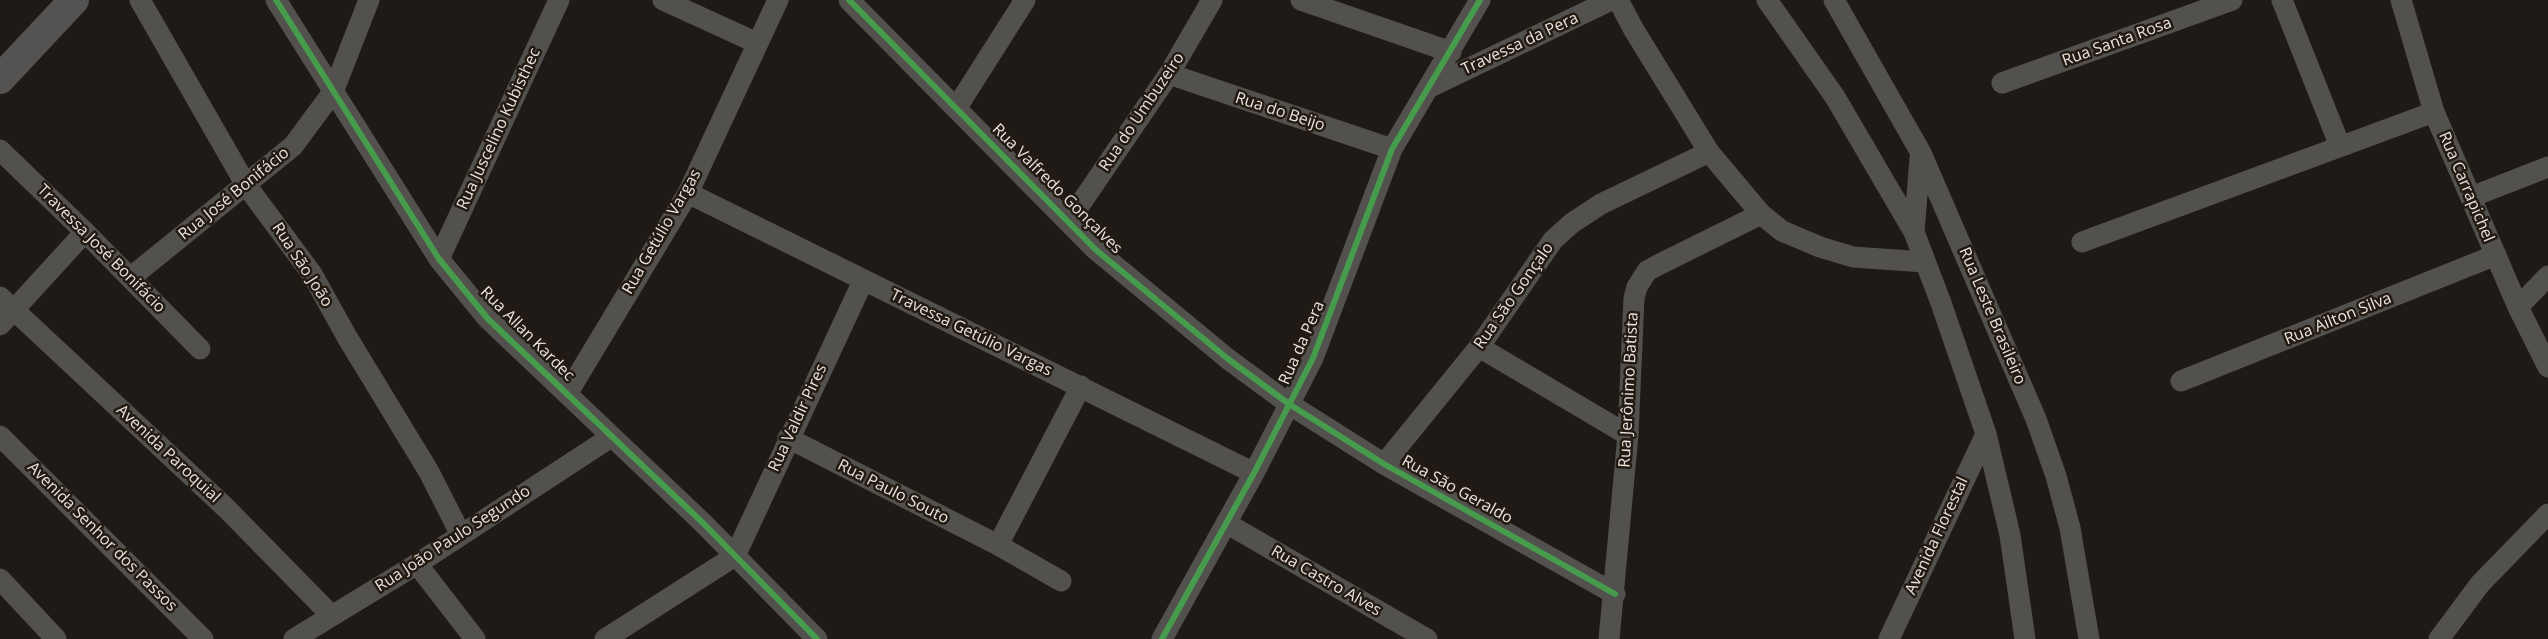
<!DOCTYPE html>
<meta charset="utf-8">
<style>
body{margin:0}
canvas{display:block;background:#1f1a16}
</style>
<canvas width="2548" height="639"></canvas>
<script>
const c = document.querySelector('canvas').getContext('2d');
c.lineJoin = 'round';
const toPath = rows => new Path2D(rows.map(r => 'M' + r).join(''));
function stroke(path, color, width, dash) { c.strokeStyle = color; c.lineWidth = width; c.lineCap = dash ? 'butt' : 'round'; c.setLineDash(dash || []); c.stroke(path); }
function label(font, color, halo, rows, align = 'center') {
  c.font = font + ' "Open Sans",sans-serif'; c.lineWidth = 5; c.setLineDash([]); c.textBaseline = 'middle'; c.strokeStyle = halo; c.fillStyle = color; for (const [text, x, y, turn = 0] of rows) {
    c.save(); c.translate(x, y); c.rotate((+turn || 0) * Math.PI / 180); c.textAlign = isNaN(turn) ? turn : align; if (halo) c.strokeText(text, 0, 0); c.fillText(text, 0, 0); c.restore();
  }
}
const street = toPath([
 [140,0,246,185,312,274,347,337,429,472,460,533],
 [276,0,439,259,488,319,703,523,817,639],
 [663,0,757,43],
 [849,0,1096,250,1228,359,1289,404,1384,464,1615,594],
 [1301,0,1451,52],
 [1618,0,1634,30,1709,152,1761,214,1782,231,1820,247,1853,257,1925,262],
 [1767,0,1835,97,1914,232,1941,303,1986,434,2010,535,2025,639],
 [1834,0,1921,153,2036,419,2056,476,2070,528,2089,639],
 [2282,0,2340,146],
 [2401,0,2434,112,2518,307,2548,367],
 [1169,74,1392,149],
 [2002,83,2232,0],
 [1428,88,1611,0],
 [957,107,1025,0],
 [0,150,85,232,200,349],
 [688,193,1254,473],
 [2471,197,2548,167],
 [1068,222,1169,74,1212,0],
 [1914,232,1920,158],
 [2082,242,2434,112],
 [439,259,559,0],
 [130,278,293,146,333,92,369,0],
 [0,297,226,508,332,616],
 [2518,307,2548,276],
 [0,325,85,232],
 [1479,347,1628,435],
 [2181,381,2496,255],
 [567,394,688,193,778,0],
 [0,436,203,639],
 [788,438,998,545,1061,581],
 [1384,464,1479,347,1553,240,1572,223,1601,204,1709,152],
 [1226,523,1427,639],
 [998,545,1081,386],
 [417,564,475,639],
 [0,579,56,639],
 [294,639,417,564,611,437],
 [605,639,735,556,863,281],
 [1162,639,1254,473,1313,358,1392,149,1480,0],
 [1609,639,1628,435,1634,298,1637,287,1647,271,1658,265,1761,214],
 [1889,639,1986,434],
 [2439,639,2480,584,2548,514]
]);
const secondary = toPath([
 [0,79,74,0]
]);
const cycleway = toPath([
 [276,0,439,259,488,319,703,523,817,639],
 [849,0,1096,250,1228,359,1289,404,1384,464,1615,594],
 [1162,639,1254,473,1313,358,1392,149,1480,0]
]);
const streetNames = [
 ["Rua Santa Rosa",2117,42,-20],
 ["Travessa da Pera",1520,44,-25],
 ["Rua do Umbuzeiro",1142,112,-56],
 ["Rua do Beijo",1280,112,18],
 ["Rua Juscelino Kubisthec",499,129,-65],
 ["Rua Carrapichel",2466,187,67],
 ["Rua Valfredo Gonçalves",1057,189,45],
 ["Rua José Bonifácio",234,194,-39],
 ["Rua Getúlio Vargas",662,232,-60],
 ["Travessa José Bonifácio",101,249,45],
 ["Rua São João",302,265,57],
 ["Rua São Gonçalo",1514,296,-55],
 ["Rua Leste Brasileiro",1992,316,67],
 ["Rua Ailton Silva",2338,319,-22],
 ["Travessa Getúlio Vargas",971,333,26],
 ["Rua Allan Kardec",527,334,45],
 ["Rua da Pera",1302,343,-66],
 ["Rua Jerônimo Batista",1629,390,-87],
 ["Rua Valdir Pires",798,418,-65],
 ["Avenida Paroquial",168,454,43],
 ["Rua São Geraldo",1457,490,29],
 ["Rua Paulo Souto",893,492,27],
 ["Avenida Florestal",1937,536,-65],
 ["Avenida Senhor dos Passos",102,537,45],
 ["Rua João Paulo Segundo",453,539,-33],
 ["Rua Castro Alves",1326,581,30]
];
stroke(street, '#52514e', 21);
stroke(secondary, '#555351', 30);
stroke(cycleway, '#469c4c', 6);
label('16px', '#e8e2dd', '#231a12', streetNames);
</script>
